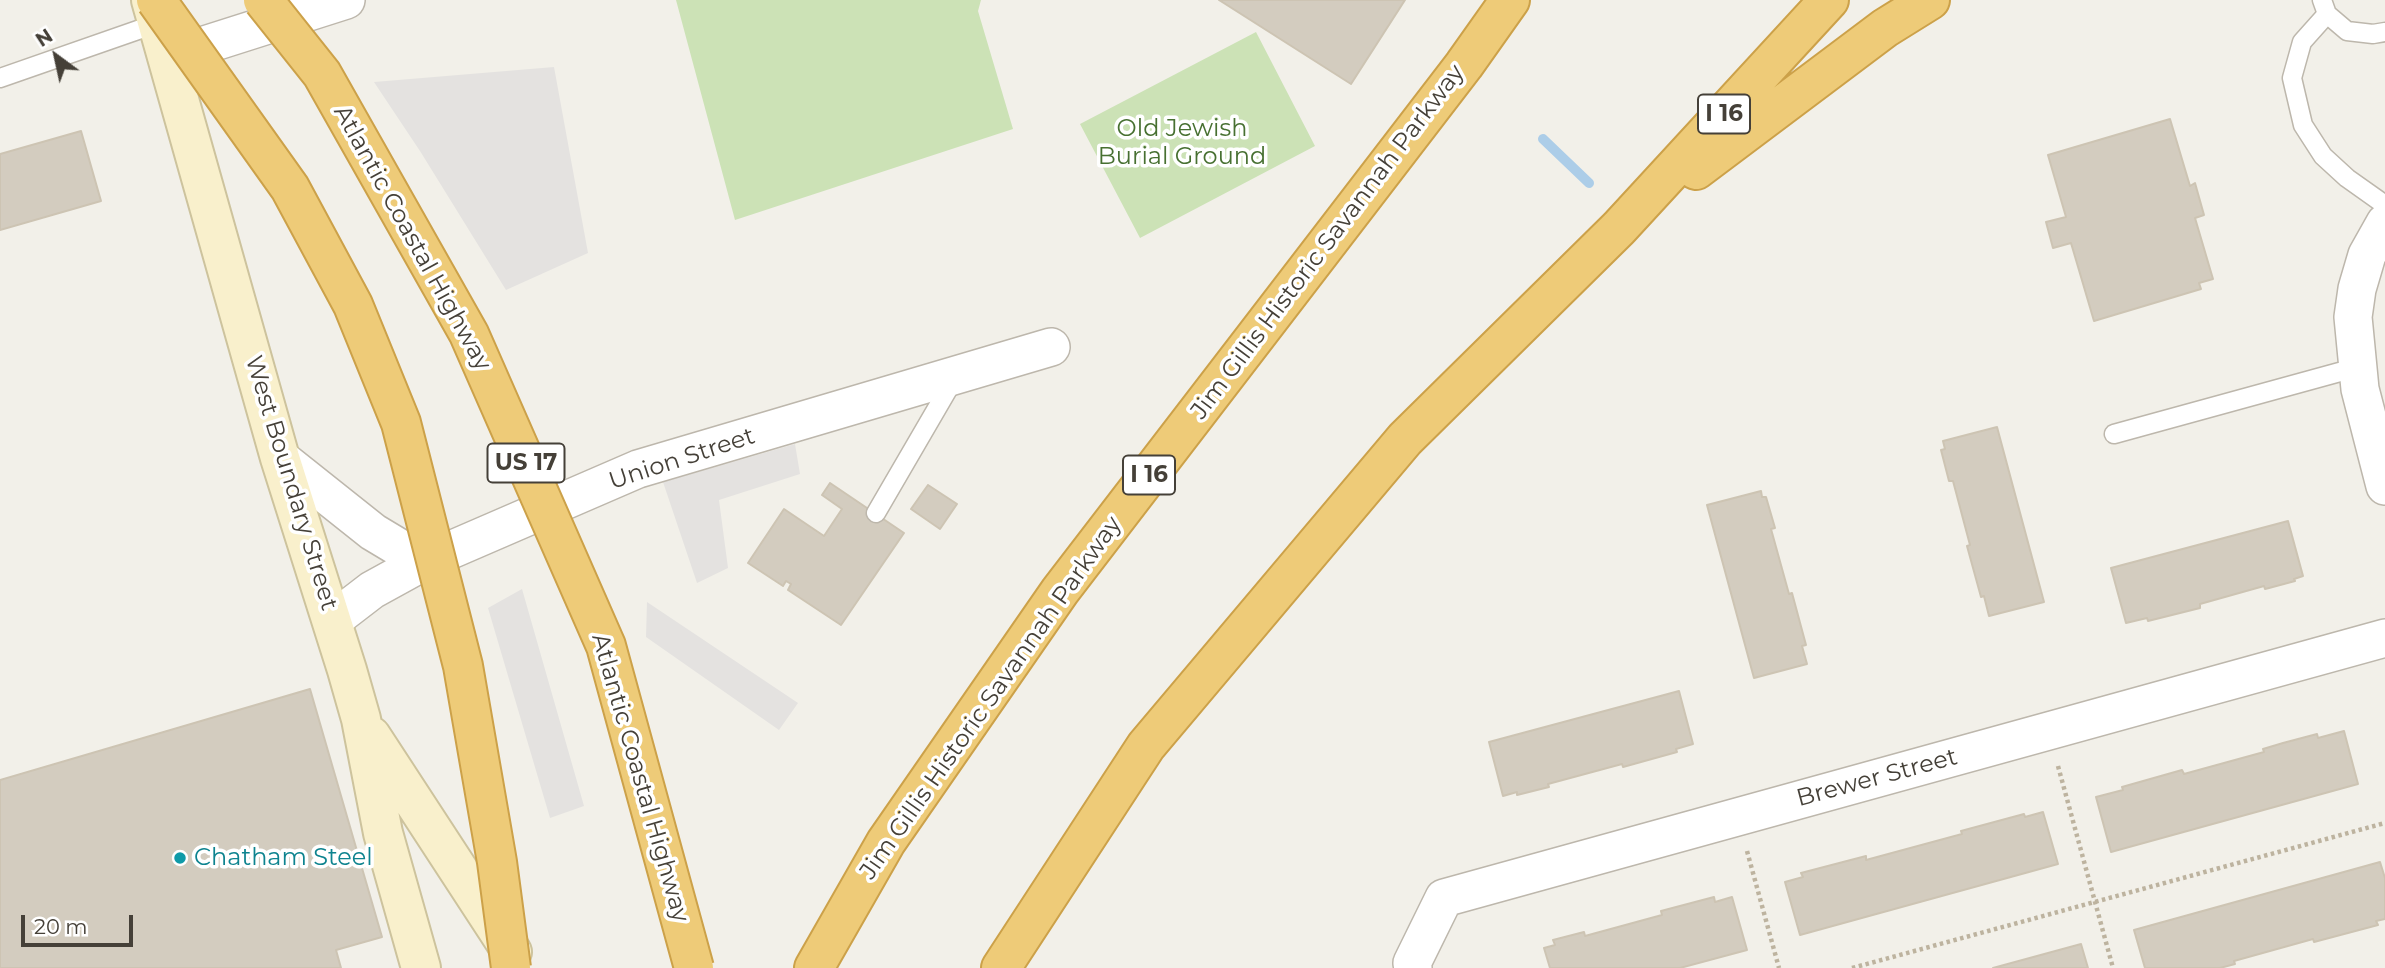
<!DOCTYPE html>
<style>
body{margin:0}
#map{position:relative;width:2385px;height:968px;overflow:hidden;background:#f2f0e9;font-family:Montserrat,sans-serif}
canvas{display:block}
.north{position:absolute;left:21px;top:21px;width:70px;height:70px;-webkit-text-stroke:5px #fff;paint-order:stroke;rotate:327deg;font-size:19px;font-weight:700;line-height:28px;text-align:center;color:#454038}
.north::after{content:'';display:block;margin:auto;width:24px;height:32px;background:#454038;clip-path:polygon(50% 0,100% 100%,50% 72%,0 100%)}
.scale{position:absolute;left:21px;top:915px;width:112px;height:32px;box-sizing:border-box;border:4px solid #454038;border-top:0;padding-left:9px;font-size:21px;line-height:24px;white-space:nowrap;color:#454038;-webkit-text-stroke:5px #fff;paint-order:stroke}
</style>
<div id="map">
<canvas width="2385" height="968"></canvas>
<div class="north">N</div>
<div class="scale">20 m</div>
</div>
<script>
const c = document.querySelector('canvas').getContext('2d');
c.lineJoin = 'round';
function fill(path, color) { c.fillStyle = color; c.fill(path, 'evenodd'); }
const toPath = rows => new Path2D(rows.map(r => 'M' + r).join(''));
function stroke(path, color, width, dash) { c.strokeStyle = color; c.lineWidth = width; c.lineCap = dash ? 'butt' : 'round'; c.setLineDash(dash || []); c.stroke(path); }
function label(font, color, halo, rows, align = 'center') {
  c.font = font + ' Montserrat,sans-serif'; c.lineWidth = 7; c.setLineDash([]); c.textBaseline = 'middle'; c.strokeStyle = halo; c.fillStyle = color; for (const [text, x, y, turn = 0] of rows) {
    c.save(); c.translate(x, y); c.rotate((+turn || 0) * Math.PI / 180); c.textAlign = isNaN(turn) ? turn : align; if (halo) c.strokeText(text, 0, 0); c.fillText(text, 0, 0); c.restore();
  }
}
const green = toPath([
 [676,0,981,0,978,11,1013,129,735,220],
 [1256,32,1315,146,1140,238,1080,124]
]);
const parking = toPath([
 [554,67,588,253,506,290,420,151,374,82],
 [795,444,800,474,719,500,728,568,697,583,663,482],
 [522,589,584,806,550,818,488,608],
 [647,602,798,703,779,730,646,637]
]);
const stream = toPath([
 [1543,139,1589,183]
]);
const building = toPath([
 [1219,0,1405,0,1351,84,1219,0],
 [2170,119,2190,186,2195,183,2204,215,2195,218,2213,279,2199,283,2201,289,2094,321,2071,243,2053,248,2046,222,2066,217,2048,155,2170,119],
 [81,131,101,201,0,230,0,154,81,131],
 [1997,427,2044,602,1989,616,1984,596,1981,597,1967,546,1970,545,1953,481,1949,481,1941,450,1945,449,1943,441,1997,427],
 [830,483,904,533,841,625,788,590,791,584,786,581,783,586,748,563,784,509,824,536,842,509,822,495,830,483],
 [928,485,957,504,940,529,911,509,928,485],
 [1761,491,1762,497,1766,497,1775,528,1771,529,1789,594,1792,593,1806,645,1802,646,1807,664,1754,678,1707,505,1761,491],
 [2288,521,2303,576,2294,579,2295,581,2269,588,2265,589,2264,586,2200,604,2200,608,2148,621,2147,618,2126,623,2111,568,2288,521],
 [310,689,382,937,336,950,341,968,0,968,0,780,310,689],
 [1679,691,1693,744,1676,749,1677,752,1623,767,1622,764,1548,784,1549,787,1517,795,1517,792,1503,796,1489,742,1679,691],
 [2344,731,2358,784,2111,852,2096,797,2123,790,2122,787,2182,770,2184,774,2264,752,2263,749,2283,743,2317,734,2318,738,2344,731],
 [2043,812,2058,864,1800,935,1785,882,1803,877,1801,873,1866,856,1866,860,1962,834,1961,831,2024,814,2025,817,2043,812],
 [2380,862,2385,878,2385,919,2376,921,2378,925,2314,942,2313,939,2234,961,2235,964,2220,968,2145,968,2134,930,2380,862],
 [1714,897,1715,902,1732,897,1747,950,1680,968,1550,968,1544,948,1555,945,1553,940,1584,932,1585,936,1662,915,1661,911,1714,897],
 [2081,944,2088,968,1993,968,2081,944]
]);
const path = toPath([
 [2058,766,2113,968],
 [1747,851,1779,968],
 [1852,968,2385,823]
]);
const service = toPath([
 [2322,0,2327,14,2347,31,2373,34,2385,32],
 [2327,14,2302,42,2292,78,2303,125,2323,156,2347,178,2385,205],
 [0,78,158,23],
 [2114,434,2358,367],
 [876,513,954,379]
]);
const minor = toPath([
 [167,57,346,0],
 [2385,223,2367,255,2357,289,2353,317,2360,389,2385,486],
 [280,458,373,532,423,562],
 [333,620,372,590,423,562,638,469,1051,347],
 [1413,968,1412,963,1444,898,2385,638]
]);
const secondary = toPath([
 [151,0,280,458,347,670,361,719,383,833,421,968],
 [371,736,512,952]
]);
const motorway = toPath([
 [1696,170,1885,28,1930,0],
 [814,968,886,842,1060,591,1464,65,1510,0],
 [1001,968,1146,746,1405,439,1619,228,1829,0]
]);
const motorwayBridge = toPath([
 [156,0,290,188,353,305,401,423,463,666,497,862,511,968],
 [263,0,322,74,469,334,606,646,694,968]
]);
const markers = [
 [180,858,7,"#0f9aa8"]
];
const shields = [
 [1724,114,52],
 [526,463,77],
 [1149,475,52]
];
const shieldNames = [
 ["I 16",1724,114],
 ["US 17",526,463],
 ["I 16",1149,475]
];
const parkNames = [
 ["Old Jewish",1182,129],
 ["Burial Ground",1182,157]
];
const streetNames = [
 ["Atlantic Coastal Highway",412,238,61],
 ["Jim Gillis Historic Savannah Parkway",1328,242,-53],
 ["Union Street",682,459,-18],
 ["West Boundary Street",291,483,73],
 ["Jim Gillis Historic Savannah Parkway",991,698,-55],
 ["Atlantic Coastal Highway",640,778,74],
 ["Brewer Street",1877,778,-15]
];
const cultureNames = [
 ["Chatham Steel",194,858]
];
fill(green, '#cce2b6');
fill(parking, '#e4e2e0');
stroke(stream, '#accde8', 10);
fill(building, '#d3ccbf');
stroke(building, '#cdc4b3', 2);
stroke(service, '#bdb7ac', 21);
stroke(minor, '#bdb7ac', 40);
stroke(secondary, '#cdc39d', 42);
stroke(motorway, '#cca149', 42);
stroke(path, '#bdb39f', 4.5, [3.5, 3.5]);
stroke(service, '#fff', 18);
stroke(minor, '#fff', 37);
stroke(secondary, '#f9f0cc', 38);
stroke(motorway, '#eecb78', 38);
stroke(motorwayBridge, '#cca149', 42, []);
stroke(motorwayBridge, '#eecb78', 38);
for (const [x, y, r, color] of markers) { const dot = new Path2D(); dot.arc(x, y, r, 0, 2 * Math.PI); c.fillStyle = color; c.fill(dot); stroke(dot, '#fff', 2.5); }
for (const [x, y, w] of shields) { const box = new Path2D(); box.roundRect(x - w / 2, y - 19.5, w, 39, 5); c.fillStyle = '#fff'; c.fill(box); stroke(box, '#454038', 2); }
label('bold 23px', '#454038', null, shieldNames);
label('24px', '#477031', '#fff', parkNames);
label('24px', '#454038', '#fff', streetNames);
label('24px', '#0d838f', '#fff', cultureNames, 'left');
</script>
